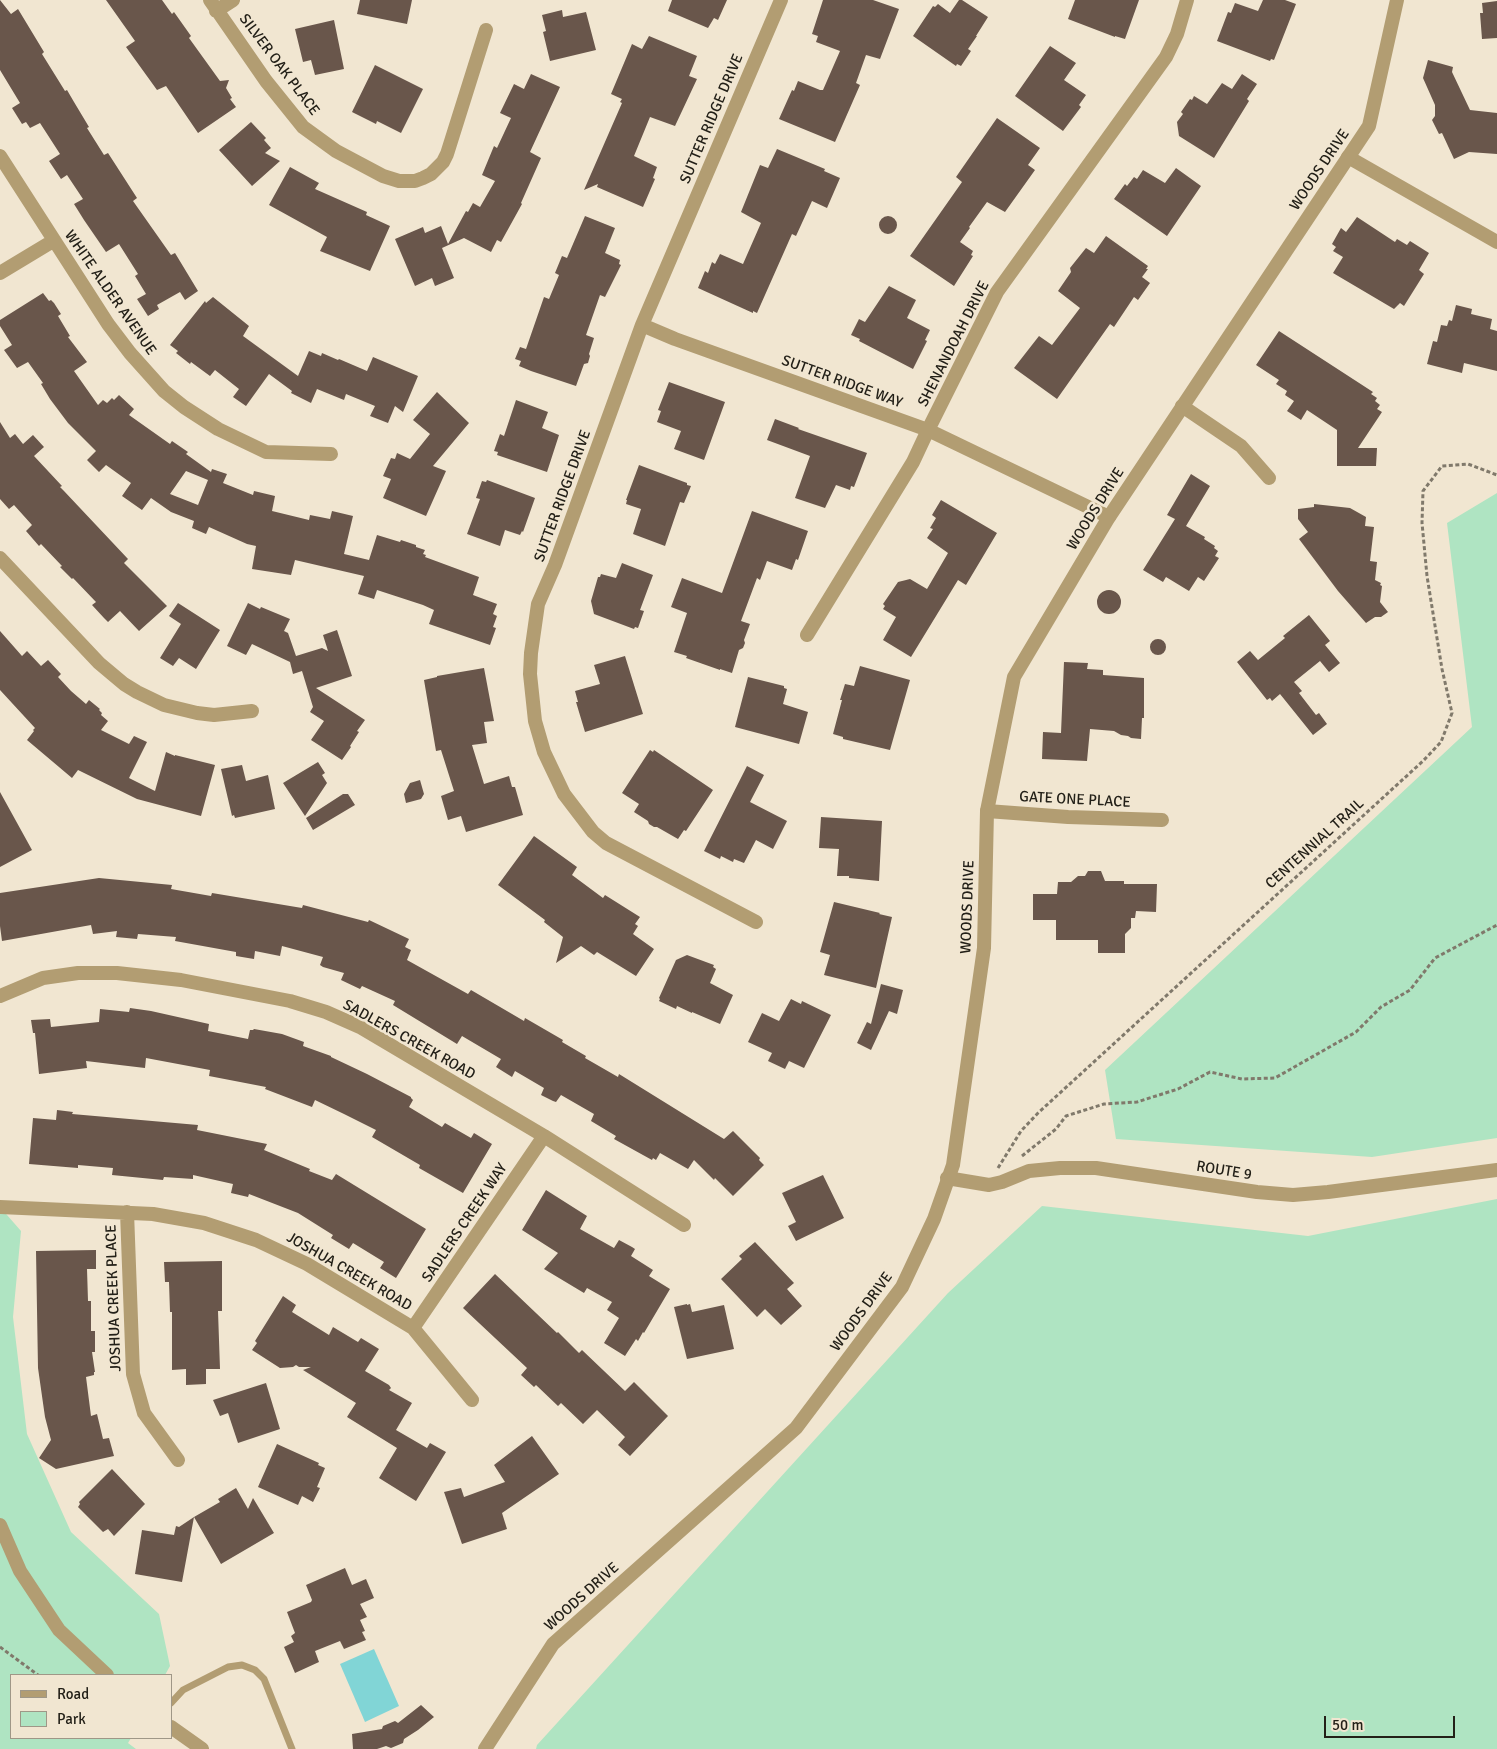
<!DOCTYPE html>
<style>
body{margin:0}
#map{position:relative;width:1497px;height:1749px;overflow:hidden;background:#f1e6d1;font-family:Signika,sans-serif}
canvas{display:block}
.legend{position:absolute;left:10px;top:1674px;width:162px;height:65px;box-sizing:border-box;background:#f1e6d1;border:1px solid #9f9787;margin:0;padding:6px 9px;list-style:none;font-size:15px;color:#232018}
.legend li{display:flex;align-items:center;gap:10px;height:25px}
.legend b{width:25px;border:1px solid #9f9787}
.scale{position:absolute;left:1324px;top:1716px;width:131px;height:22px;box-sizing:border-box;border:2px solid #232018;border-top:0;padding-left:6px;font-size:15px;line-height:18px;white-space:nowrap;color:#232018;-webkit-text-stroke:4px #f1e6d1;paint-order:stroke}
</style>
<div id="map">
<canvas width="1497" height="1749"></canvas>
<ul class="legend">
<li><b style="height:6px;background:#b29d72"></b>Road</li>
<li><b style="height:14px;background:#afe4c2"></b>Park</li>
</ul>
<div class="scale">50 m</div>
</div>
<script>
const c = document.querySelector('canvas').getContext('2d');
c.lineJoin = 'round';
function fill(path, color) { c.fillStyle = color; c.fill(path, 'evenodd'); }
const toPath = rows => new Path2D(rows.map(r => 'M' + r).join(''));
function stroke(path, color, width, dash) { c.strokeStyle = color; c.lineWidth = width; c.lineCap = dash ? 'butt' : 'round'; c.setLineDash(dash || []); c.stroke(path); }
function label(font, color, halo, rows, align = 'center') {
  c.font = font + ' Signika,sans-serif'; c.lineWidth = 5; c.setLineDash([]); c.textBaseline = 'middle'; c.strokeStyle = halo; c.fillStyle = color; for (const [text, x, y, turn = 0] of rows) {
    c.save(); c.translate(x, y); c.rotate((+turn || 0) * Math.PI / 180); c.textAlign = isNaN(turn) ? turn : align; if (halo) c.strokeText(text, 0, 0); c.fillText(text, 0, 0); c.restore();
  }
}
const green = toPath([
 [1497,493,1497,1138,1372,1157,1116,1139,1105,1070,1472,727,1447,523],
 [1497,1199,1497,1749,536,1749,537,1745,948,1293,1042,1206,1308,1236],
 [0,1207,21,1231,13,1317,27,1434,71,1532,159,1614,170,1666,165,1675,11,1675,11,1738,131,1738,128,1743,136,1749,0,1749]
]);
const water = toPath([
 [374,1649,399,1706,365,1722,340,1664]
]);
const building = toPath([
 [0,0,11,14,18,9,44,52,42,54,65,91,67,90,74,102,89,127,87,128,104,155,108,153,137,198,133,201,171,255,175,253,198,291,185,300,180,292,157,305,159,309,148,316,137,299,146,294,135,276,138,274,119,244,106,252,84,220,74,204,83,199,67,175,61,179,49,161,60,154,40,123,30,128,26,122,22,124,12,108,20,103,0,70],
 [106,0,162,0,172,14,174,12,191,36,189,38,220,81,229,80,226,88,232,98,230,99,236,107,198,133,166,86,157,90,126,47,135,41],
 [360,0,412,0,407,24,357,14],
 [672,0,727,0,718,20,714,18,708,28,668,11],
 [823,0,873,0,899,9,880,59,866,55,856,83,860,85,835,142,779,119,792,90,794,91,798,81,820,90,823,90,840,51,816,42,818,36,812,34],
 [959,0,962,0,988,17,976,36,977,36,968,49,971,51,961,66,957,64,956,66,913,36,933,6,935,7,938,4,950,13],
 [1075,0,1139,0,1125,39,1115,36,1115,37,1068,19],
 [1263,0,1285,0,1296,4,1274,60,1271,59,1270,61,1217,41,1228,12,1231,13,1235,3,1258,11],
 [1497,1,1497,38,1482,39,1480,13,1483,13,1482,3],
 [562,10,563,17,586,12,596,50,550,61,543,32,546,31,542,15],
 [334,20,344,69,315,75,311,60,303,62,295,29],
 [649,36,697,56,689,76,697,79,675,126,650,117,634,156,657,167,653,178,655,179,643,207,597,187,598,184,584,190,622,103,620,102,622,99,611,94,632,44,642,49],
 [1050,46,1076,63,1064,80,1086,95,1079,105,1081,107,1063,131,1015,96],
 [1428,60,1453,67,1452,72,1470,110,1497,113,1497,154,1469,152,1454,159,1442,133,1439,134,1432,120,1435,116,1435,105,1423,78],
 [375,65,423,89,401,133,377,121,376,124,352,112],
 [531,74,560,87,530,152,541,158,521,203,522,204,501,242,497,240,491,252,464,238,442,248,454,278,435,286,432,278,415,286,395,239,423,227,425,233,441,226,448,244,466,211,468,212,473,203,480,207,495,181,482,175,494,146,497,148,511,118,500,113,514,84,524,89],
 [1242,74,1257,84,1247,99,1249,101,1214,158,1179,136,1177,122,1183,114,1181,112,1190,99,1192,100,1194,96,1207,104,1222,83,1232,89],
 [997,118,1040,148,1028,165,1035,170,1005,212,987,202,969,227,970,228,960,242,973,251,971,255,973,256,954,286,910,256,962,182,956,177],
 [251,122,266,138,264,140,271,148,265,153,280,161,252,186,219,150],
 [777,149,825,169,824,171,840,178,827,208,812,201,796,236,792,234,757,313,753,311,753,313,698,288,705,271,708,273,712,262,715,264,720,254,743,264,761,223,741,212,760,165,768,168],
 [290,167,319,183,315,189,367,212,366,215,390,226,370,271,320,251,327,237,269,205],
 [1176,168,1201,186,1167,236,1114,199,1125,184,1127,186,1134,177,1137,179,1143,170,1165,183],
 '879 225a9 9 0 1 1 18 0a9 9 0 1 1-18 0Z',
 [585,216,615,228,605,253,620,260,619,264,621,265,605,297,600,295,586,335,594,338,589,354,590,356,588,363,584,364,576,386,531,371,519,366,521,361,515,359,520,347,526,349,544,297,549,299,559,275,555,273,562,256,567,258],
 [1357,217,1395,242,1397,239,1407,245,1410,241,1429,253,1419,270,1424,274,1404,306,1400,303,1394,309,1333,273,1343,257,1333,251,1336,247,1332,244,1341,228,1346,232],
 [1106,236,1148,266,1146,269,1148,269,1142,277,1150,283,1138,300,1134,297,1114,327,1110,324,1057,399,1014,368,1039,336,1052,345,1080,308,1058,291,1071,272,1070,268,1086,248,1094,253],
 [889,286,916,300,907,318,930,330,925,340,927,341,913,369,859,341,860,339,851,335,859,319,865,322],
 [43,293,49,301,51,300,54,303,61,314,58,316,70,336,68,337,87,362,74,371,98,405,103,400,107,403,112,398,114,400,119,395,134,409,129,415,170,444,172,441,188,452,186,454,211,472,212,469,227,474,223,483,253,495,254,491,275,496,272,511,309,520,310,515,330,519,332,511,353,516,344,554,369,560,377,535,400,542,401,540,416,545,416,547,425,550,423,554,426,555,425,557,479,577,473,595,497,604,493,614,497,616,493,627,496,628,490,645,429,624,434,610,423,605,377,590,374,599,358,594,364,576,295,560,291,575,252,569,256,546,247,544,209,527,206,534,192,528,194,521,171,512,151,498,142,510,122,496,131,483,106,465,99,472,87,460,96,451,68,423,50,399,41,384,43,383,28,362,17,368,4,350,12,345,0,326,0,320],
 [186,471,208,480,198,505,170,494],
 [213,297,249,326,243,336,298,376,309,351,321,356,322,353,338,360,339,359,367,371,373,357,418,376,403,412,395,406,388,423,370,416,375,406,346,394,344,400,317,389,311,403,291,393,292,391,269,374,246,406,233,397,239,389,215,370,210,376,191,362,190,364,176,353,178,351,170,345,205,301,206,303],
 [1456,305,1472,309,1471,314,1492,319,1490,329,1497,331,1497,371,1464,363,1462,373,1427,364,1433,341,1437,342,1441,325,1447,326,1449,320,1452,321],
 [1279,331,1373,392,1371,394,1377,398,1375,401,1380,405,1377,409,1382,412,1358,448,1377,448,1376,466,1337,466,1337,430,1307,410,1301,420,1287,411,1294,401,1285,395,1287,391,1276,384,1279,380,1256,365],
 [669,382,725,402,704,460,674,449,681,431,657,422,661,411,658,410],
 [437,392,469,423,433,466,446,471,426,516,383,498,391,479,383,476,391,458,395,459,397,453,410,459,430,434,413,420],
 [516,400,548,412,542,428,559,435,547,472,497,455,498,452,494,451,500,434,504,436],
 [775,419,799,428,798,429,867,453,854,487,851,486,850,490,836,485,825,508,795,498,810,456,767,440],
 [0,422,10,438,15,434,23,444,33,435,44,447,34,456,62,486,60,487,64,491,128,559,124,563,167,606,139,631,120,611,108,622,104,618,92,605,96,602,73,578,72,579,60,567,62,566,41,544,39,546,26,531,32,525,14,505,9,509,0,499],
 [639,465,687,483,687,485,691,486,684,503,680,502,665,546,633,534,641,509,626,504,627,500,626,500],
 [1191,474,1210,486,1186,526,1205,537,1204,539,1215,546,1214,548,1218,551,1215,556,1219,558,1204,581,1198,577,1189,591,1166,577,1163,582,1143,570,1175,519,1167,515],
 [487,480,535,498,523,532,522,531,520,535,505,530,500,546,467,534,480,499,476,498,482,481,486,482],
 [941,500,997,533,966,585,958,580,911,657,883,640,896,617,883,609,885,606,883,604,898,582,910,579,927,589,948,553,927,538,933,529,930,528,936,518,932,515],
 [1314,504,1350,508,1366,517,1365,526,1374,527,1370,561,1377,562,1375,580,1381,583,1380,585,1382,586,1380,602,1388,612,1381,617,1375,617,1366,623,1338,591,1299,539,1308,532,1298,519,1298,509,1314,507],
 [752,511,808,531,798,560,796,559,792,570,767,561,760,580,757,578,741,621,750,624,744,640,745,643,743,648,739,650,732,673,720,669,720,670,686,658,687,656,674,652,687,613,671,607,682,578,722,593],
 [622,563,653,575,640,610,644,611,638,628,635,627,634,629,594,614,591,601,598,577,600,577,601,574,616,578],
 '1097 602a12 12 0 1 1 24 0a12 12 0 1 1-24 0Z',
 [178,603,220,630,196,669,179,658,173,666,160,658,181,624,169,616],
 [248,603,260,609,261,607,290,619,284,631,288,633,296,656,322,648,328,651,323,635,337,630,352,676,316,688,365,720,357,731,359,732,350,746,351,747,342,760,311,740,324,721,310,712,313,707,302,671,293,674,290,662,252,644,246,655,227,646],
 [1309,615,1330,641,1325,645,1340,663,1329,672,1320,661,1294,682,1302,691,1299,693,1316,715,1319,713,1327,724,1313,735,1280,694,1272,701,1270,698,1267,700,1237,662,1250,651,1258,660,1285,638,1283,636],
 [0,631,22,656,27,651,41,666,48,660,61,674,58,677,71,691,86,704,89,700,100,709,99,710,102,713,101,715,108,721,101,730,129,744,134,736,147,742,129,778,155,791,166,752,175,756,175,755,215,765,201,816,137,799,78,770,72,778,27,740,34,731,33,730,35,728,0,690],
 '1150 647a8 8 0 1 1 16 0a8 8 0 1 1-16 0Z',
 [625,656,643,714,585,732,576,702,578,702,575,691,600,684,594,665],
 [1064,662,1088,663,1087,669,1103,670,1103,675,1144,678,1144,718,1142,718,1141,739,1131,738,1128,736,1121,735,1114,731,1090,729,1087,761,1042,759,1043,732,1061,733],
 [860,666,910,680,890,750,843,739,843,737,833,734,842,700,840,700,845,684,854,686],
 [484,668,494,721,484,722,487,743,472,745,484,784,509,776,512,787,515,787,523,815,466,832,461,816,448,820,441,796,454,791,441,750,436,751,424,680,437,677,437,676],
 [748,677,784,686,784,688,787,689,783,704,808,712,799,744,735,727],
 [650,750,653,752,654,750,713,790,686,831,684,830,678,839,657,827,654,827,649,824,648,821,634,812,639,804,622,793],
 [318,762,325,773,322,775,327,783,305,816,283,783],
 [242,765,246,781,268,775,275,809,235,818,234,815,232,816,221,769],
 [747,766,764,775,750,802,787,821,773,849,756,840,744,863,734,859,733,862,721,856,720,859,704,851],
 [420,780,424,794,421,799,406,803,404,794,410,783],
 [0,792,32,850,0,867],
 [343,794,348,794,355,805,313,830,306,818],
 [821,817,882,821,879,881,849,878,849,876,837,876,839,849,819,848],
 [534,836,577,867,572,875,603,898,605,895,640,917,635,924,638,926,633,934,654,949,636,976,597,952,594,955,581,946,556,963,563,937,544,922,545,920,498,885],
 [1088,871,1101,871,1105,881,1124,881,1124,884,1157,884,1156,912,1136,911,1135,918,1131,918,1131,928,1125,934,1125,953,1098,953,1098,940,1056,940,1056,920,1033,920,1033,894,1057,894,1058,882,1071,882,1078,876,1085,876],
 [99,878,172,885,171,889,211,896,212,893,302,908,303,905,368,922,369,920,409,939,405,947,411,950,407,960,468,994,471,990,524,1021,525,1018,563,1040,562,1042,586,1056,585,1058,618,1077,619,1074,724,1139,733,1131,760,1158,759,1160,764,1165,733,1196,715,1178,714,1180,694,1160,688,1169,660,1153,656,1160,653,1158,652,1160,614,1139,616,1136,591,1121,594,1114,561,1095,556,1102,553,1101,541,1095,544,1088,515,1071,512,1077,496,1067,501,1059,462,1036,457,1044,393,1005,395,1001,362,986,360,989,341,980,344,973,323,967,320,965,323,957,282,946,280,956,255,951,254,959,236,956,236,952,175,941,176,937,138,934,137,939,116,937,117,931,93,934,91,925,2,941,0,926,0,893],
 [834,902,880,913,879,914,892,917,876,988,824,975,830,955,820,952],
 [687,955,714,965,713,967,716,969,710,983,733,995,720,1024,692,1012,692,1013,677,1006,676,1009,659,1001,660,999,659,998,676,960],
 [881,984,903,990,897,1014,889,1011,871,1050,857,1043,867,1022,871,1024],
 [791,999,801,1004,802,1001,831,1015,804,1068,789,1061,785,1069,768,1061,772,1053,748,1042,762,1013,779,1021],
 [130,1008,151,1011,209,1024,208,1031,248,1039,250,1030,253,1030,254,1029,282,1034,304,1042,303,1046,331,1056,331,1057,367,1074,411,1097,411,1098,413,1100,409,1107,442,1127,445,1123,471,1138,474,1133,492,1144,463,1193,419,1168,420,1165,372,1137,376,1130,344,1114,315,1100,312,1107,265,1089,266,1087,209,1076,210,1070,146,1058,145,1068,86,1061,87,1068,39,1074,35,1033,33,1033,31,1020,50,1019,51,1027,99,1022,100,1009,129,1012],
 [57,1110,73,1112,72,1114,198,1125,197,1130,267,1144,264,1150,310,1169,309,1171,332,1180,336,1174,426,1229,396,1278,380,1268,384,1262,353,1243,349,1249,331,1238,333,1235,298,1213,249,1194,248,1197,231,1193,233,1184,193,1175,193,1179,164,1177,163,1180,112,1175,113,1168,78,1165,78,1168,29,1164,33,1118,56,1120],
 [823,1175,844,1218,796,1241,788,1226,796,1222,782,1193],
 [546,1190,587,1216,580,1229,614,1248,619,1240,632,1247,635,1249,631,1256,653,1270,649,1276,670,1289,644,1333,643,1332,638,1341,636,1339,625,1356,604,1343,619,1318,607,1310,612,1302,587,1288,584,1293,544,1269,558,1253,522,1230],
 [755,1242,794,1283,787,1289,802,1306,781,1325,765,1309,757,1317,721,1279,742,1259,739,1256],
 [96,1250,96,1269,87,1269,88,1301,91,1301,91,1331,95,1331,95,1352,92,1352,95,1372,94,1372,94,1375,86,1377,91,1416,97,1414,103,1439,109,1438,114,1456,56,1469,39,1458,51,1440,45,1417,38,1368,36,1251],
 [222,1261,222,1311,218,1311,220,1369,206,1369,206,1384,186,1385,186,1369,172,1370,172,1312,170,1312,169,1282,165,1282,164,1262],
 [495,1274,557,1333,558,1332,579,1353,582,1350,625,1391,634,1382,668,1416,630,1456,618,1445,625,1437,597,1410,583,1424,561,1403,558,1406,536,1385,534,1387,521,1375,527,1368,463,1308],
 [283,1296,296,1305,292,1312,329,1335,333,1327,358,1342,361,1338,379,1349,365,1371,389,1385,391,1388,389,1390,412,1403,396,1430,427,1448,430,1443,446,1452,416,1501,379,1478,397,1448,347,1417,356,1403,303,1370,311,1367,299,1367,296,1365,293,1367,280,1368,252,1350,257,1343,255,1341],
 [687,1304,687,1305,690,1304,692,1312,724,1305,734,1349,687,1359,674,1307],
 [266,1383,280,1429,238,1443,228,1413,220,1416,213,1400],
 [532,1436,559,1474,502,1513,507,1529,462,1544,444,1492,461,1488,464,1497,505,1482,494,1465],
 [277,1444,319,1463,318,1465,325,1468,317,1487,320,1488,313,1502,302,1496,298,1505,258,1487],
 [112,1469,145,1504,114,1536,108,1529,103,1532,78,1507,80,1504,79,1502],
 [236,1488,248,1509,253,1498,274,1533,221,1564,194,1517,220,1502,218,1499],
 [194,1517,182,1582,135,1574,142,1530,174,1535,176,1526,179,1527],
 [345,1568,352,1585,366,1579,374,1598,360,1604,367,1617,360,1620,365,1631,362,1632,366,1640,344,1649,340,1641,315,1651,319,1662,295,1673,284,1647,294,1642,291,1636,295,1633,287,1612,311,1602,312,1600,306,1585],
 [421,1705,434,1717,418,1730,404,1739,403,1743,391,1748,386,1746,377,1749,353,1749,352,1734,382,1729,383,1726,395,1721,398,1723]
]);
const path = toPath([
 [1022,1156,1056,1129,1066,1116,1104,1104,1137,1102,1178,1089,1210,1072,1242,1079,1275,1078,1356,1032,1381,1007,1410,990,1435,958,1497,925],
 [998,1168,1021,1131,1038,1113,1423,761,1441,742,1452,713,1442,669,1427,576,1422,523,1423,491,1442,466,1468,464,1497,475],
 [0,1647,38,1675]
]);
const service = toPath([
 [171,1703,183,1690,228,1667,242,1665,255,1670,264,1679,292,1749]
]);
const minor = toPath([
 [210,0,266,81,303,127,336,151,383,176,399,181,415,181,423,178,431,174,443,162,447,154,486,30],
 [216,11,233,0],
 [0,156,108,324,130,353,164,391,184,407,218,429,266,452,331,454],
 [1348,157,1497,242],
 [0,273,53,241],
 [642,325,675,339,928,430,1109,517],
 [1182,406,1241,446,1269,478],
 [0,558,99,663,124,684,137,692,164,705,197,713,214,715,252,711],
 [807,635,913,462,928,430,997,292,1166,57,1177,34,1187,0],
 [987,811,1068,817,1162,820],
 [756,922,606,843,593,832,564,794,544,752,535,721,530,674,531,653,538,604,555,565,642,325,781,0],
 [0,996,43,978,78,973,117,973,181,980,290,1001,326,1012,360,1027,544,1136,684,1225],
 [947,1178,989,1185,1002,1182,1029,1171,1060,1168,1096,1168,1257,1192,1293,1195,1328,1192,1497,1170],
 [0,1207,153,1214,204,1223,256,1240,307,1264,413,1328,472,1400],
 [127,1212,133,1374,144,1413,178,1460],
 [413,1328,544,1136]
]);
const tertiary = toPath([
 [0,1525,20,1571,59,1630,107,1675],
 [171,1727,202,1749],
 [485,1749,553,1644,796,1428,902,1287,934,1219,953,1165,984,948,987,811,1014,677,1109,517,1369,126,1397,0]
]);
const streetNames = [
 ["SILVER OAK PLACE",279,65,53],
 ["SUTTER RIDGE DRIVE",712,119,-67],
 ["WOODS DRIVE",1320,170,-56],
 ["WHITE ALDER AVENUE",110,293,55],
 ["SHENANDOAH DRIVE",954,344,-63],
 ["SUTTER RIDGE WAY",842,382,20],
 ["SUTTER RIDGE DRIVE",563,496,-70],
 ["WOODS DRIVE",1096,509,-58],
 ["GATE ONE PLACE",1075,800,3],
 ["CENTENNIAL TRAIL",1315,844,-42],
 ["WOODS DRIVE",968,907,-88],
 ["SADLERS CREEK ROAD",409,1040,29],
 ["ROUTE 9",1224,1171,9],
 ["SADLERS CREEK WAY",465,1223,-56],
 ["JOSHUA CREEK ROAD",349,1272,30],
 ["JOSHUA CREEK PLACE",114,1298,-92],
 ["WOODS DRIVE",862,1312,-54],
 ["WOODS DRIVE",582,1597,-42]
];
fill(green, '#afe4c2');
fill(water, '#81d5d6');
fill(building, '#69564b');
stroke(path, '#80796b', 3, [4, 2.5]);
stroke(service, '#b29d72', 7);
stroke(minor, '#b29d72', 14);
stroke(tertiary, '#b29d72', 14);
label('15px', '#232018', '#f1e6d1', streetNames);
</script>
